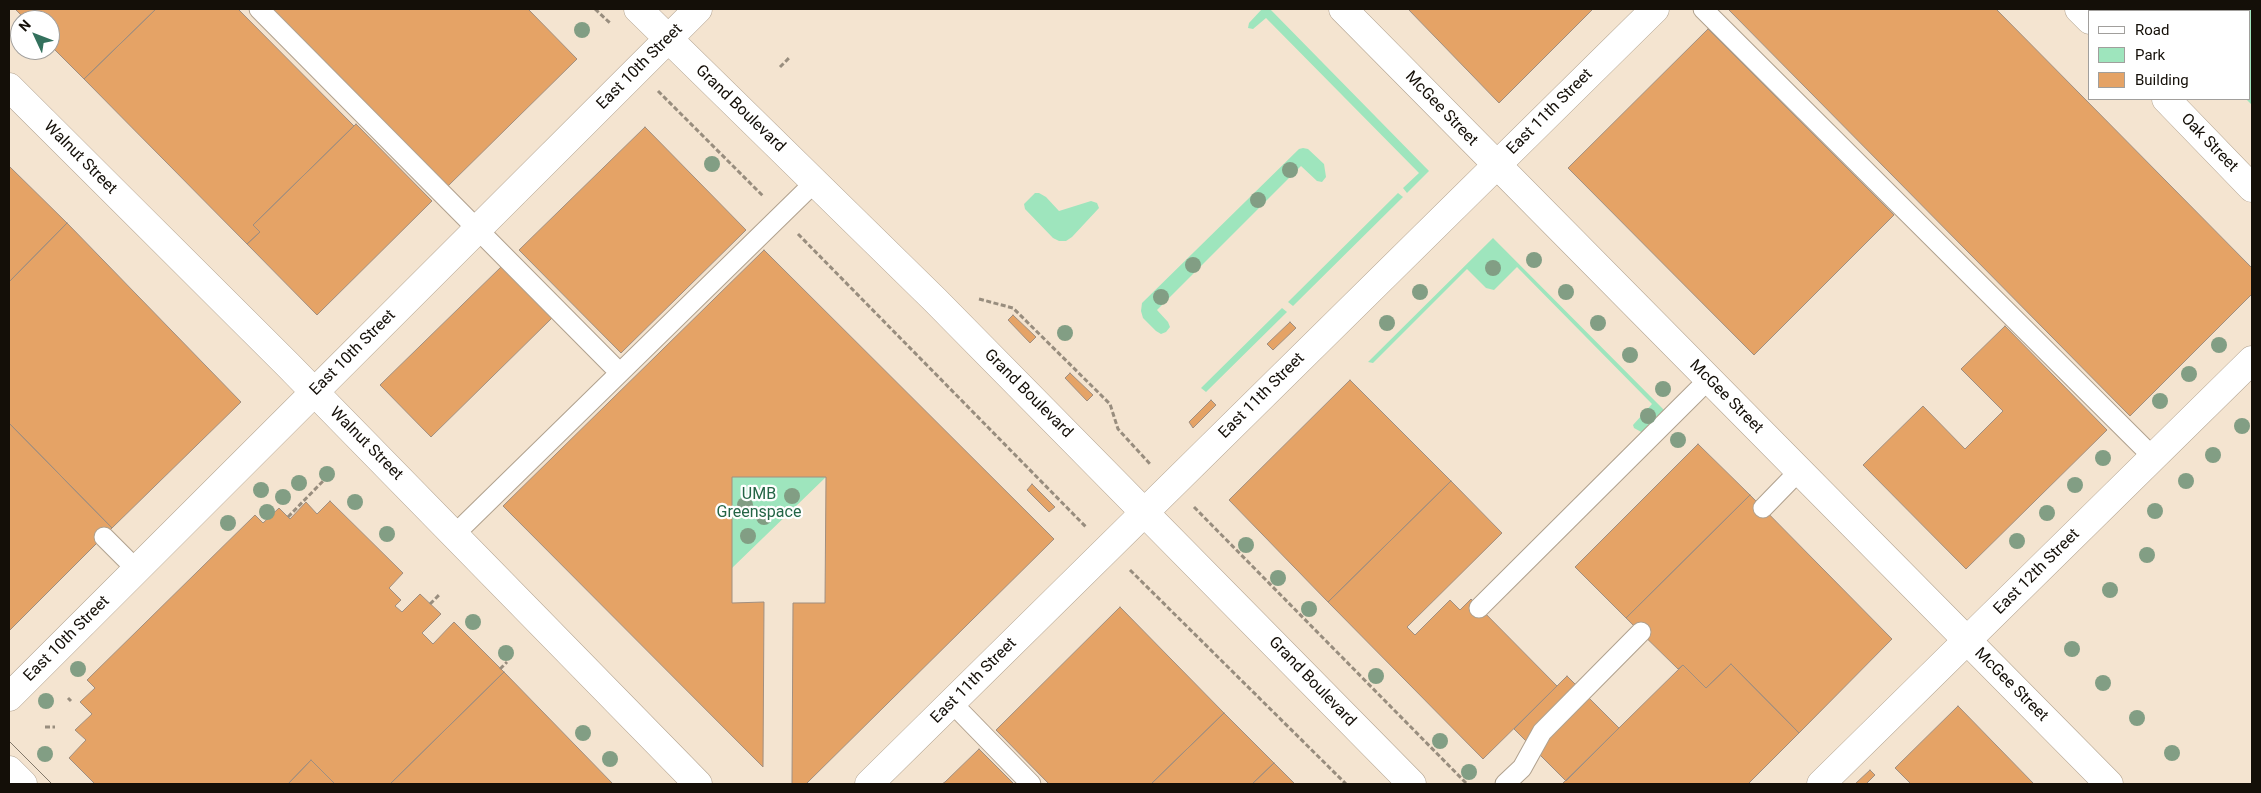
<!DOCTYPE html>
<style>
body{margin:0}
#map{position:relative;width:2261px;height:793px;overflow:hidden;background:#f4e4d0;font-family:Roboto,sans-serif}
canvas{display:block}
.frame{position:absolute;inset:0;border:10px solid #140f08;pointer-events:none}
.legend{position:absolute;left:2088px;top:10px;width:162px;height:90px;box-sizing:border-box;background:#fff;border:1px solid #a19f9c;margin:0;padding:6px 9px;list-style:none;font-size:15px;color:#140f08}
.legend li{display:flex;align-items:center;gap:10px;height:25px}
.legend b{width:25px;border:1px solid #a19f9c}
.north{position:absolute;left:10px;top:10px;width:50px;height:50px;box-sizing:border-box;background:#fff;border:1px solid #a19f9c;border-radius:50%;rotate:313deg;font-size:14px;font-weight:700;line-height:20px;text-align:center;color:#140f08}
.north::after{content:'';display:block;margin:auto;width:18px;height:22px;background:#33715d;clip-path:polygon(50% 0,100% 100%,50% 72%,0 100%)}
</style>
<div id="map">
<canvas width="2261" height="793"></canvas>
<div class="frame"></div>
<ul class="legend">
<li><b style="height:6px;background:#fff"></b>Road</li>
<li><b style="height:14px;background:#9ee5bd"></b>Park</li>
<li><b style="height:14px;background:#e5a366"></b>Building</li>
</ul>
<div class="north">N</div>
</div>
<script>
const c = document.querySelector('canvas').getContext('2d');
c.lineJoin = 'round';
function fill(path, color) { c.fillStyle = color; c.fill(path, 'evenodd'); }
const toPath = rows => new Path2D(rows.map(r => 'M' + r).join(''));
function stroke(path, color, width, dash) { c.strokeStyle = color; c.lineWidth = width; c.lineCap = dash ? 'butt' : 'round'; c.setLineDash(dash || []); c.stroke(path); }
function label(font, color, halo, rows, align = 'center') {
  c.font = font + ' Roboto,sans-serif'; c.lineWidth = 4.5; c.setLineDash([]); c.textBaseline = 'middle'; c.strokeStyle = halo; c.fillStyle = color; for (const [text, x, y, turn = 0] of rows) {
    c.save(); c.translate(x, y); c.rotate((+turn || 0) * Math.PI / 180); c.textAlign = isNaN(turn) ? turn : align; if (halo) c.strokeText(text, 0, 0); c.fillText(text, 0, 0); c.restore();
  }
}
const green = toPath([
 [1262,9,1270,9,1429,171,1407,193,1403,188,1419,173,1266,18,1253,29,1248,28,1249,23],
 [2223,9,2252,9,2252,105,2246,99,2250,99,2250,11,2220,11],
 [1303,148,1308,149,1324,164,1326,177,1322,182,1317,181,1301,166,1157,310,1168,322,1170,327,1166,332,1161,334,1156,331,1143,318,1141,311,1142,303,1299,149],
 [1035,193,1039,193,1046,197,1059,211,1091,201,1097,203,1099,208,1072,237,1066,241,1059,241,1053,238,1025,209,1024,204],
 [1398,193,1403,197,1293,306,1288,302],
 [1493,238,1665,411,1643,433,1634,428,1633,425,1652,404,1517,267,1494,290,1486,288,1467,269,1373,363,1368,362],
 [1282,308,1287,312,1206,392,1201,388],
 [732,477,826,477,732,568]
]);
const building = toPath([
 [15,9,156,9,84,79,50,45,50,20,26,20,15,9],
 [156,9,238,9,354,126,253,225,260,232,247,244,84,79,156,9],
 [273,9,528,9,577,59,448,186,273,9],
 [1408,9,1593,9,1499,103,1408,9],
 [1728,9,1996,9,2252,268,2252,294,2130,416,1728,9],
 [1708,29,1894,215,1754,355,1568,168,1708,29],
 [356,124,432,201,317,315,247,244,260,232,253,225,356,124],
 [645,127,746,230,621,353,519,250,645,127],
 [9,166,67,223,9,282,9,166],
 [67,223,241,402,112,528,9,423,9,282,67,223],
 [764,250,1054,539,806,784,792,784,793,603,825,603,826,477,732,477,732,603,764,602,763,767,503,506,764,250],
 [501,267,552,318,431,437,380,385,501,267],
 [1013,315,1036,337,1030,343,1008,320,1013,315],
 [1290,322,1296,328,1273,350,1267,344,1290,322],
 [2005,326,2107,430,1966,569,1863,465,1923,406,1965,449,2003,411,1961,369,2005,326],
 [1070,373,1093,395,1087,401,1065,378,1070,373],
 [1350,380,1451,481,1328,602,1229,500,1350,380],
 [1211,400,1216,405,1193,428,1189,422,1211,400],
 [9,423,112,528,9,631,9,423],
 [1698,444,1750,495,1626,618,1575,567,1698,444],
 [1451,481,1502,533,1407,627,1415,635,1450,600,1460,610,1471,599,1557,686,1483,759,1328,602,1451,481],
 [1032,484,1055,507,1049,512,1027,490,1032,484],
 [1750,495,1892,639,1799,733,1731,664,1706,688,1683,665,1678,669,1626,618,1750,495],
 [330,501,403,573,389,588,401,600,395,606,402,612,420,594,441,614,422,633,433,644,454,622,504,672,390,784,335,784,311,760,288,784,95,784,69,758,86,740,75,730,92,714,80,702,95,688,87,680,255,515,263,523,279,508,290,519,306,502,317,514,330,501],
 [1120,607,1224,713,1151,784,1049,784,996,730,1120,607],
 [1731,664,1799,733,1748,784,1562,784,1683,665,1706,688,1731,664],
 [504,672,613,784,390,784,504,672],
 [1567,676,1619,728,1566,781,1514,729,1567,676],
 [1958,706,2034,784,1911,784,1895,768,1958,706],
 [1224,713,1274,763,1252,784,1151,784,1224,713],
 [979,749,1014,784,942,784,945,782,979,749],
 [311,760,335,784,288,784,311,760],
 [1274,763,1295,784,1252,784,1274,763],
 [1870,770,1875,775,1866,784,1855,784,1870,770]
]);
const path = toPath([
 [595,9,610,23],
 [780,67,790,57],
 [658,91,763,196],
 [798,234,1086,527],
 [979,299,1013,308,1110,404,1118,429,1150,464],
 [1194,507,1467,784],
 [288,517,325,479],
 [1130,570,1346,784],
 [430,604,439,595],
 [500,669,507,662],
 [68,698,71,701],
 [45,727,55,727]
]);
const service = toPath([
 [259,9,619,372],
 [1703,9,2153,457],
 [1763,508,1799,471],
 [455,534,815,182],
 [104,537,137,570],
 [1479,608,1708,380],
 [952,703,1031,784],
 [1505,784,1522,768,1542,732,1641,632]
]);
const minor = toPath([
 [1343,9,2109,784]
]);
const tertiary = toPath([
 [9,87,288,365,698,784],
 [869,784,1655,9]
]);
const secondary = toPath([
 [638,9,935,300,1412,784],
 [2079,9,2090,20],
 [2166,99,2252,188],
 [9,697,698,9],
 [9,770,23,784],
 [1821,784,2252,360]
]);
const tram = toPath([
 [9,741,52,784]
]);
const trees = [
 [582,30],
 [712,164],
 [1290,170],
 [1258,200],
 [1534,260],
 [1193,265],
 [1493,268],
 [1420,292],
 [1566,292],
 [1161,297],
 [1387,323],
 [1598,323],
 [1065,333],
 [2219,345],
 [1630,355],
 [2189,374],
 [1663,389],
 [2160,401],
 [1648,416],
 [2242,426],
 [1678,440],
 [2213,455],
 [2103,458],
 [327,474],
 [2186,481],
 [299,483],
 [2075,485],
 [261,490],
 [766,493],
 [792,496],
 [283,497],
 [355,502],
 [745,505],
 [2155,511],
 [267,512],
 [2047,513],
 [764,517],
 [228,523],
 [387,534],
 [748,536],
 [2017,541],
 [1246,545],
 [2147,555],
 [1278,578],
 [2110,590],
 [1309,609],
 [473,622],
 [2072,649],
 [506,653],
 [78,669],
 [1376,676],
 [2103,683],
 [46,701],
 [2137,718],
 [583,733],
 [1440,741],
 [2172,753],
 [45,754],
 [610,759],
 [1469,772]
];
const streetNames = [
 ["East 10th Street",640,67,-45],
 ["Grand Boulevard",740,109,44],
 ["McGee Street",1441,109,46],
 ["East 11th Street",1550,112,-45],
 ["Oak Street",2209,143,46],
 ["Walnut Street",80,158,45],
 ["East 10th Street",353,353,-45],
 ["Grand Boulevard",1028,394,45],
 ["East 11th Street",1262,396,-45],
 ["McGee Street",1726,397,45],
 ["Walnut Street",366,444,45],
 ["East 12th Street",2037,572,-45],
 ["East 10th Street",67,639,-45],
 ["East 11th Street",974,681,-45],
 ["Grand Boulevard",1312,682,46],
 ["McGee Street",2011,685,45]
];
const parkNames = [
 ["UMB",759,495],
 ["Greenspace",759,513]
];
fill(green, '#9ee5bd');
fill(building, '#e5a366');
stroke(building, '#a08e7f', 1);
stroke(service, '#b0a18e', 21);
stroke(minor, '#b0a18e', 29);
stroke(tertiary, '#b0a18e', 29);
stroke(secondary, '#b0a18e', 29);
stroke(path, '#988d7e', 3, [5, 2.5]);
stroke(service, '#fff', 19);
stroke(minor, '#fff', 28);
stroke(tertiary, '#fff', 28);
stroke(secondary, '#fff', 28);
stroke(tram, '#82786a', 1);
c.fillStyle = '#829e84';
for (const [x, y] of trees) { c.beginPath(); c.arc(x, y, 8, 0, 2 * Math.PI); c.fill(); }
label('16px', '#140f08', '#fff', streetNames);
label('16px', '#246546', '#fff', parkNames);
</script>
